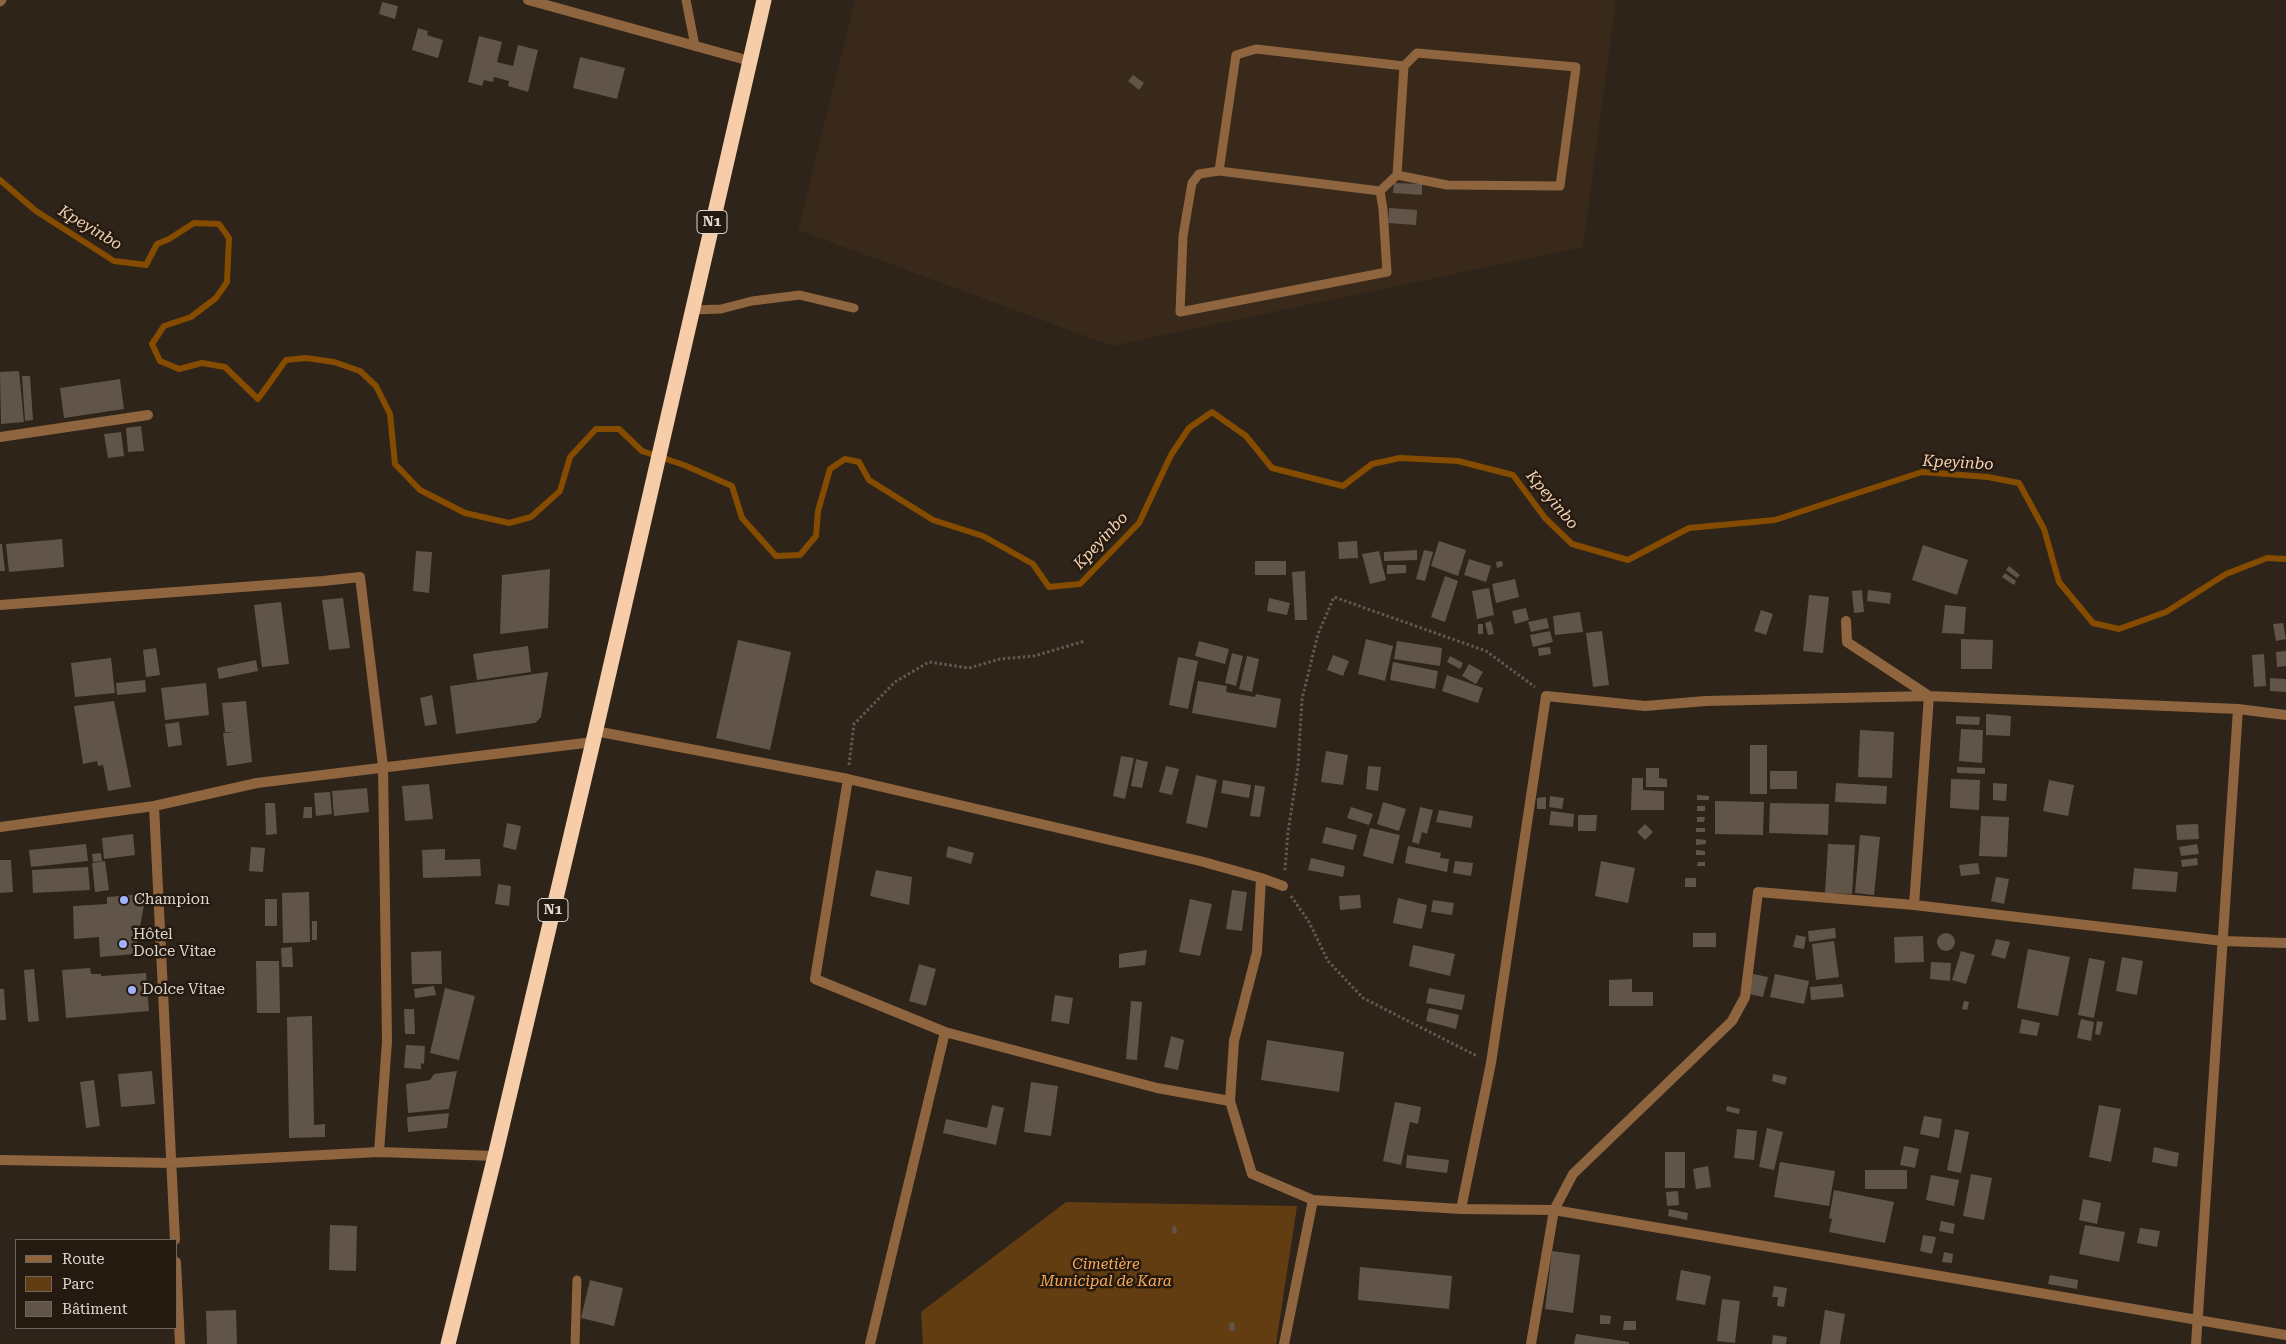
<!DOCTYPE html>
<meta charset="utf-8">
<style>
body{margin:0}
#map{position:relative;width:2286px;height:1344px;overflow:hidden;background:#2e2419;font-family:"Roboto Serif",serif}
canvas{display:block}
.legend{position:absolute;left:15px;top:1239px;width:162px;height:90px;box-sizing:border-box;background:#251a10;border:1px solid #6f665d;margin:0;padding:6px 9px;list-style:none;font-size:15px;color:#ded7d0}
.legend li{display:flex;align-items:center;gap:10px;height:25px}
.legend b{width:25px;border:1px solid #6f665d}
</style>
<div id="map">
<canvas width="2286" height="1344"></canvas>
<ul class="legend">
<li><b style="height:6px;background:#8e653e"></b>Route</li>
<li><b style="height:14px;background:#633d12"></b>Parc</li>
<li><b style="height:14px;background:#615549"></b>Bâtiment</li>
</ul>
</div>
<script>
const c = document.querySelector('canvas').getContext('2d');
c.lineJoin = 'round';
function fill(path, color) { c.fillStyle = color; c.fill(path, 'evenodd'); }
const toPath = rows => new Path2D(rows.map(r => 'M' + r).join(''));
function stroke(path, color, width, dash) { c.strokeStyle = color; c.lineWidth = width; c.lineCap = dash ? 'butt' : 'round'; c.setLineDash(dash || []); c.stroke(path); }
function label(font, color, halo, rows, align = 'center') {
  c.font = font + ' "Roboto Serif",serif'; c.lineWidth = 5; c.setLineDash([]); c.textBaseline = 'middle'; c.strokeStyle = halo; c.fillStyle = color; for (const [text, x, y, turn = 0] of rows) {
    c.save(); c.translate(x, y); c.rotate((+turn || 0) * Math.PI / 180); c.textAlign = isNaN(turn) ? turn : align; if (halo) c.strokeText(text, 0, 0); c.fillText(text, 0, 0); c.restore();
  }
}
const built = toPath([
 [855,0,1616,0,1583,247,1112,346,798,230]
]);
const green = toPath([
 [1066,1202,1297,1206,1276,1344,923,1344,921,1312]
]);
const stream = toPath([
 [0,180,36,211,114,261,146,265,157,244,169,239,194,223,219,224,229,238,227,282,216,298,191,317,164,326,152,344,160,361,179,369,202,363,225,367,258,399,286,360,306,358,334,362,360,371,376,386,390,414,395,464,420,490,465,513,509,523,531,517,560,491,570,457,596,429,619,429,642,451,684,465,732,486,742,518,776,556,800,555,816,536,818,511,830,469,845,459,859,462,869,480,933,520,983,536,1033,564,1049,587,1080,584,1139,523,1171,455,1189,428,1212,412,1246,436,1272,468,1343,486,1372,464,1400,458,1458,461,1513,475,1545,518,1572,544,1628,560,1689,528,1775,520,1922,472,1988,477,2019,483,2044,529,2059,582,2093,623,2119,629,2166,612,2226,574,2267,558,2286,559]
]);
const building = toPath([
 [382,2,398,6,395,19,379,14],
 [418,28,428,31,427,35,443,40,438,58,412,50],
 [479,36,502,42,497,62,513,66,518,45,538,50,528,92,508,86,509,81,494,77,493,82,484,80,482,86,468,82],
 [580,57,625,68,617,99,573,88],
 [1133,75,1144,83,1139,90,1128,81],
 [1394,183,1422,184,1422,195,1393,193],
 [1389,208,1417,210,1416,225,1388,223],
 [19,371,24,422,1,424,0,372],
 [22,376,30,376,33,420,25,421],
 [120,379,124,409,64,418,60,388],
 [141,426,144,451,128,452,126,428],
 [121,432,124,456,108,458,104,434],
 [62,539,64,567,9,572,6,544],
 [1357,541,1358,558,1339,559,1338,542],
 [1439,541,1466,550,1458,576,1431,566],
 [0,544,2,544,5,571,0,571],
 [1923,545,1968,560,1957,595,1912,580],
 [1417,550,1417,560,1384,561,1384,552],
 [1424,550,1433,552,1425,581,1416,579],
 [416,551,432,552,429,593,413,591],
 [1379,551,1386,580,1370,584,1362,554],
 [1469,559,1491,566,1486,582,1464,575],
 [1255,561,1286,561,1286,575,1255,575],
 [1502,561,1503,566,1497,568,1496,562],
 [1387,565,1406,565,1406,573,1387,574],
 [2009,566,2020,575,2017,578,2006,570],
 [550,569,548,628,500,634,502,575],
 [1305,571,1307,620,1295,620,1292,572],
 [2005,573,2016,581,2014,585,2002,577],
 [1445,576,1458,581,1445,622,1431,617],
 [1515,579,1519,597,1496,603,1492,584],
 [1489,588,1494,615,1477,619,1472,591],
 [1862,590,1864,612,1854,613,1852,591],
 [1868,590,1891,593,1890,604,1867,601],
 [1809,595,1829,597,1823,653,1803,651],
 [343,598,350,648,329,650,322,600],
 [1269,598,1290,603,1287,615,1267,611],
 [281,602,289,664,262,667,254,605],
 [1945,605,1966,607,1964,634,1942,633],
 [1526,608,1529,620,1515,624,1512,611],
 [1761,610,1773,614,1766,635,1754,631],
 [1580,612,1583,632,1555,635,1553,616],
 [1547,618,1549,628,1531,632,1528,622],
 [1491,621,1494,634,1488,635,1485,623],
 [2283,623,2286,639,2276,641,2273,624],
 [1478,624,1483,624,1483,634,1478,634],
 [1550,631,1553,642,1533,647,1530,635],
 [1602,631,1609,685,1593,687,1586,633],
 [1366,639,1393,646,1385,681,1358,674],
 [1961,639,1993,640,1992,669,1961,669],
 [738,640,791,652,770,750,716,738],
 [1199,641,1229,649,1225,664,1195,656],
 [1397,641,1442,648,1440,666,1394,659],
 [528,646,531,672,477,680,473,654],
 [1550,647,1551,654,1539,656,1538,648],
 [156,648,160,675,146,677,143,650],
 [2286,651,2286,666,2277,667,2276,652],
 [1232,653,1243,656,1236,686,1225,683],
 [2264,654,2266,686,2254,687,2252,655],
 [1333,655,1349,661,1343,676,1327,670],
 [1247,656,1259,659,1252,692,1239,689],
 [1450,656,1463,663,1460,669,1447,662],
 [1178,657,1198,661,1188,709,1169,705],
 [111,658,115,693,75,697,71,663],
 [256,660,258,671,219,679,217,668],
 [1393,662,1438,671,1435,689,1390,680],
 [1469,664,1483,672,1476,684,1462,676],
 [548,672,541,717,535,723,456,734,450,686],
 [1447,675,1483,688,1478,703,1442,691],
 [2270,678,2286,679,2286,692,2270,691],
 [145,680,146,692,117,695,116,683],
 [1198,681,1227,686,1226,692,1255,697,1256,694,1281,699,1276,728,1192,713],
 [206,683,209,715,165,720,161,688],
 [432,695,437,724,425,726,420,698],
 [114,701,131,787,108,791,103,765,98,766,97,761,83,764,74,706],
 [246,701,252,762,227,766,223,733,236,732,225,732,222,703],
 [1986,714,2011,716,2010,736,1986,735],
 [1956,716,1980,717,1979,725,1956,724],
 [179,722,182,745,168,747,165,724],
 [1961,729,1983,730,1982,763,1959,761],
 [1860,730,1894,732,1892,778,1858,777],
 [1750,745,1767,745,1767,794,1750,794],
 [1326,751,1348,755,1343,785,1321,782],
 [1121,756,1134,758,1125,799,1113,796],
 [1136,759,1148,762,1142,788,1131,786],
 [1166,766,1179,769,1172,795,1159,792],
 [1368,766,1381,767,1378,791,1366,789],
 [1957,767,1985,768,1985,774,1957,773],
 [1646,768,1659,768,1659,778,1667,779,1667,787,1646,787],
 [1770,771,1797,771,1797,789,1770,789],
 [1196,775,1217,780,1207,828,1186,823],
 [1632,778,1643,778,1643,790,1664,791,1664,810,1631,810],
 [1951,779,1980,780,1979,810,1950,808],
 [1223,780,1251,785,1249,798,1221,793],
 [2049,780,2074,785,2068,816,2043,811],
 [1836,783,1887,786,1886,804,1835,802],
 [1993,783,2007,784,2006,801,1993,800],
 [429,784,433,819,405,821,402,786],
 [1255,785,1265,787,1260,817,1250,816],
 [367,788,369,812,334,816,332,791],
 [330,792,332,814,316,816,314,793],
 [1697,795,1709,796,1709,800,1697,800],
 [1550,796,1564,798,1562,809,1549,807],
 [1546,797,1546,809,1537,809,1537,798],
 [1715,801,1764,802,1763,835,1715,834],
 [1383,802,1406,809,1399,831,1377,824],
 [265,803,275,803,277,834,266,835],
 [1770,803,1829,804,1828,835,1769,833],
 [1697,806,1705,806,1705,811,1697,811],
 [304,807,312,807,312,818,303,818],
 [1351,807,1373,814,1369,825,1347,818],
 [1420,807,1433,810,1427,834,1422,832,1419,844,1412,842],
 [1439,810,1473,816,1471,828,1436,822],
 [1551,811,1574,814,1573,827,1549,825],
 [1578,815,1597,815,1596,831,1578,831],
 [1981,816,2009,817,2007,857,1979,856],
 [1697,817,1705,817,1704,822,1697,822],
 [507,823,521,826,516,850,503,847],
 [1645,824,1653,832,1645,840,1637,832],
 [2198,824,2199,839,2177,840,2176,825],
 [1326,827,1357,835,1353,850,1322,843],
 [1370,828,1400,835,1393,864,1363,856],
 [1696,828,1705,828,1705,832,1696,832],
 [133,834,135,855,104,859,102,838],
 [1860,835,1880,837,1874,895,1855,893],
 [1696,839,1706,840,1706,844,1696,845],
 [86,844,88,861,31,867,29,850],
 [1828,844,1855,845,1852,894,1825,893],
 [2197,844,2199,854,2181,856,2179,847],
 [948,846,974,853,971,864,946,857],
 [1408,846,1441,853,1440,858,1449,859,1447,872,1405,863],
 [251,847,265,848,263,872,249,871],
 [445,849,445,860,480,859,481,876,423,878,422,850],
 [1696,850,1705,851,1705,855,1696,855],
 [101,853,102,861,93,862,92,854],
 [1311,858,1345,866,1343,877,1308,870],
 [2197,858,2198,865,2182,867,2181,860],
 [0,860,11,860,13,892,0,893],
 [105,861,109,890,95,892,92,863],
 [1455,861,1473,863,1471,876,1453,873],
 [1601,861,1635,868,1628,903,1595,896],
 [1698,862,1705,862,1705,866,1697,866],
 [1978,863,1980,874,1961,876,1959,865],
 [88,867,90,890,33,893,32,870],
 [2134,868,2178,872,2176,892,2132,889],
 [876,870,912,877,909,905,870,896],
 [1996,877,2009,879,2004,904,1991,901],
 [1685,878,1696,878,1696,887,1685,887],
 [498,884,511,886,509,906,495,904],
 [1232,890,1247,892,1242,931,1226,929],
 [309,892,310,942,283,943,282,893],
 [146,894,135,954,100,957,99,937,74,939,73,906,107,904,107,897],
 [1360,895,1361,908,1340,910,1339,896],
 [1398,898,1427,905,1422,929,1393,923],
 [265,899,277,899,277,926,265,926],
 [1190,899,1212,904,1200,956,1179,952],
 [1433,900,1454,903,1452,915,1431,912],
 [312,921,317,921,317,940,312,940],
 [1835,928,1836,938,1809,942,1808,931],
 '1937 942a9 9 0 1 1 18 0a9 9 0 1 1-18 0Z',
 [1693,933,1716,933,1716,947,1693,947],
 [1796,935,1806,937,1804,949,1793,947],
 [1923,936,1924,962,1895,963,1894,937],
 [1996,939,2010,942,2005,959,1991,955],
 [1834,941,1839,977,1816,980,1812,944],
 [1413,945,1455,954,1450,976,1409,966],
 [292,947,293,967,282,967,281,948],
 [2028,949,2070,957,2058,1016,2017,1008],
 [1147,950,1145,965,1119,968,1119,954],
 [441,951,442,984,412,984,411,952],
 [1961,951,1975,955,1966,984,1952,980],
 [2122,957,2143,961,2137,995,2116,991],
 [2089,958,2105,961,2094,1018,2078,1015],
 [256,961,279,961,280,1013,257,1013],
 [1931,962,1951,963,1950,981,1930,979],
 [919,964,936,969,926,1006,909,1001],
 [90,968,91,974,101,974,101,976,146,973,149,1011,66,1018,62,970],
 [34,969,39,1021,28,1022,24,970],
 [1753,974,1768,977,1763,997,1749,994],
 [1775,974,1809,981,1804,1004,1770,997],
 [1632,979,1632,992,1653,992,1653,1006,1609,1006,1609,980],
 [1842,984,1844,997,1811,1000,1810,987],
 [434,986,436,995,415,998,414,989],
 [445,988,475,996,459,1060,430,1053],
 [1429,988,1465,995,1462,1010,1426,1003],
 [0,989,4,989,6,1020,0,1020],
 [1055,995,1073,998,1069,1024,1051,1021],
 [1131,1001,1142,1002,1137,1060,1126,1059],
 [1964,1001,1969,1002,1967,1010,1962,1009],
 [1429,1008,1459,1015,1456,1029,1426,1021],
 [404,1009,414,1009,415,1034,405,1034],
 [312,1016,314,1125,325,1124,325,1137,289,1138,287,1017],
 [2022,1019,2040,1023,2037,1036,2019,1033],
 [2081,1019,2094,1022,2091,1041,2077,1038],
 [2097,1021,2103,1022,2100,1035,2095,1034],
 [1171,1036,1184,1040,1178,1070,1164,1067],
 [1267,1040,1344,1052,1339,1092,1261,1080],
 [406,1045,425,1046,424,1064,421,1063,421,1069,404,1068],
 [152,1071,155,1104,121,1107,118,1074],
 [457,1071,449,1109,408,1113,406,1084,430,1080,434,1074],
 [1773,1074,1787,1077,1785,1085,1772,1081],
 [94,1080,100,1126,86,1128,80,1082],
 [1031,1082,1058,1086,1051,1136,1024,1132],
 [1395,1102,1421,1107,1418,1124,1410,1122,1401,1165,1383,1161],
 [992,1105,1004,1108,996,1145,943,1133,946,1119,987,1128],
 [2099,1105,2121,1109,2111,1162,2089,1157],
 [1727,1106,1740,1109,1739,1114,1726,1111],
 [449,1113,447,1128,408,1132,407,1117],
 [1924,1116,1942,1119,1939,1138,1920,1134],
 [1767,1128,1783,1132,1774,1170,1759,1167],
 [1737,1129,1757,1131,1754,1160,1734,1158],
 [1955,1129,1969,1132,1961,1173,1947,1170],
 [1904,1146,1919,1149,1915,1168,1900,1165],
 [2154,1147,2179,1153,2177,1167,2152,1162],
 [1665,1152,1685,1152,1685,1188,1665,1188],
 [1407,1155,1449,1160,1447,1173,1406,1168],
 [1780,1162,1835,1171,1829,1206,1774,1197],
 [1708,1166,1711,1187,1696,1189,1693,1169],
 [1865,1170,1907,1170,1907,1189,1865,1189],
 [1971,1174,1992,1178,1984,1220,1963,1216],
 [1931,1175,1959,1180,1954,1206,1926,1200],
 [1834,1190,1894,1202,1885,1243,1829,1232,1832,1219,1829,1218],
 [1678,1191,1679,1205,1667,1206,1666,1192],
 [2083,1199,2101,1203,2097,1224,2079,1220],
 [1669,1209,1688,1213,1687,1220,1668,1216],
 [1941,1221,1955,1224,1953,1234,1939,1231],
 [330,1225,357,1226,356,1271,329,1270],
 [2085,1225,2125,1232,2119,1262,2079,1254],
 [1176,1226,1177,1233,1173,1234,1172,1227],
 [2140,1228,2160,1231,2157,1247,2137,1243],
 [1923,1235,1936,1237,1932,1254,1920,1251],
 [1552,1251,1580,1255,1573,1313,1545,1309],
 [1944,1252,1953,1254,1952,1263,1942,1262],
 [1360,1267,1452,1276,1449,1309,1358,1300],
 [1681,1270,1711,1276,1705,1305,1676,1300],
 [2050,1275,2078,1280,2077,1289,2048,1284],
 [590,1280,623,1288,614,1326,581,1318],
 [1774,1286,1787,1288,1784,1307,1777,1306,1778,1297,1772,1297],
 [1722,1299,1740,1301,1735,1343,1717,1341],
 [236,1310,237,1344,207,1344,206,1311],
 [1825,1310,1845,1314,1840,1344,1820,1344],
 [1600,1315,1611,1316,1610,1324,1600,1324],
 [1624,1321,1636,1321,1636,1330,1623,1330],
 [1234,1322,1235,1331,1230,1331,1229,1323],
 [1576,1334,1629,1342,1629,1344,1574,1344],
 [1773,1335,1787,1337,1786,1344,1772,1344]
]);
const path = toPath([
 [849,765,854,724,895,682,929,662,969,668,1000,659,1034,656,1085,641],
 [1285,870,1288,832,1298,767,1302,699,1318,634,1334,597,1486,651,1535,687],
 [1291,896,1309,922,1328,961,1363,998,1477,1056]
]);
const lane = toPath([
 [686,0,695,46],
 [0,2,2,0],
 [1219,171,1380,191,1383,209,1387,272,1180,312,1183,236,1192,183,1199,174,1219,171],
 [1219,171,1236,55,1256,49,1404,66],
 [1380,191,1397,175,1404,66,1417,53,1576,67,1560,186,1447,185,1397,175],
 [692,310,721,309,752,301,800,295,854,308],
 [575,1344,577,1280]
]);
const street = toPath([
 [528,0,750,61],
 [0,437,148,415],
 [0,605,323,581,360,577,383,766,387,1041,379,1152],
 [1846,621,1847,642,1929,696,1914,905],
 [595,731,848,779,1200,861,1261,878,1283,886],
 [848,779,815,979,945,1032,1157,1088,1230,1101],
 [154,806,175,1240],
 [0,827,154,806,257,783,593,742],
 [1261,878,1257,952,1234,1041,1230,1101,1252,1174,1313,1200,1284,1344],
 [0,1160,172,1163,379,1152,495,1156],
 [1313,1200,1461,1209,1554,1210,2286,1335],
 [1461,1209,1491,1063,1546,696,1645,706,1706,701,1929,696,2238,709,2286,715],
 [176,1262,180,1344],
 [870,1344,945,1032],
 [1531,1344,1554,1210,1573,1174,1732,1021,1745,997,1758,892,1914,905,2223,941,2286,943],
 [2196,1344,2238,709]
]);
const highway = toPath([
 [448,1344,495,1156,593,742,764,0]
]);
const markers = [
 [124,900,5,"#a2b2fd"],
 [123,944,5,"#a2b2fd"],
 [132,990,5,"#a2b2fd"]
];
const shields = [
 [712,222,30],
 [553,910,30]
];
const shieldNames = [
 ["N1",712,222],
 ["N1",553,910]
];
const poiNames = [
 ["Champion",134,900],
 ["Hôtel",133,935],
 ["Dolce Vitae",133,952],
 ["Dolce Vitae",142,990]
];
const parkNames = [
 ["Cimetière",1106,1265],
 ["Municipal de Kara",1106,1282]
];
const waterNames = [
 ["Kpeyinbo",90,228,31],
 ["Kpeyinbo",1958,463,3],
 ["Kpeyinbo",1552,500,50],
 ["Kpeyinbo",1101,541,-47]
];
fill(built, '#39291a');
fill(green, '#633d12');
stroke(stream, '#854c00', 6);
fill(building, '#615549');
stroke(path, '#635a50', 3, [2.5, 2.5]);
stroke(lane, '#8e653e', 9);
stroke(street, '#8e653e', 10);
stroke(highway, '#f6cda8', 15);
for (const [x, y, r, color] of markers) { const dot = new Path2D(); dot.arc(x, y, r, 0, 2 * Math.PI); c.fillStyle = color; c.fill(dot); stroke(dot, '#251a10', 2); }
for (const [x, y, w] of shields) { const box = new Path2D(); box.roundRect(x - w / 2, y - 11.5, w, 23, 4); c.fillStyle = '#251a10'; c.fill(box); stroke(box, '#ded7d0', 1); }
label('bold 14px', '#ded7d0', null, shieldNames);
label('15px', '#ded7d0', '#251a10', poiNames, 'left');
label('italic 15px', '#fdaa56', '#251a10', parkNames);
label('italic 16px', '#f5d3b4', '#251a10', waterNames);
</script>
